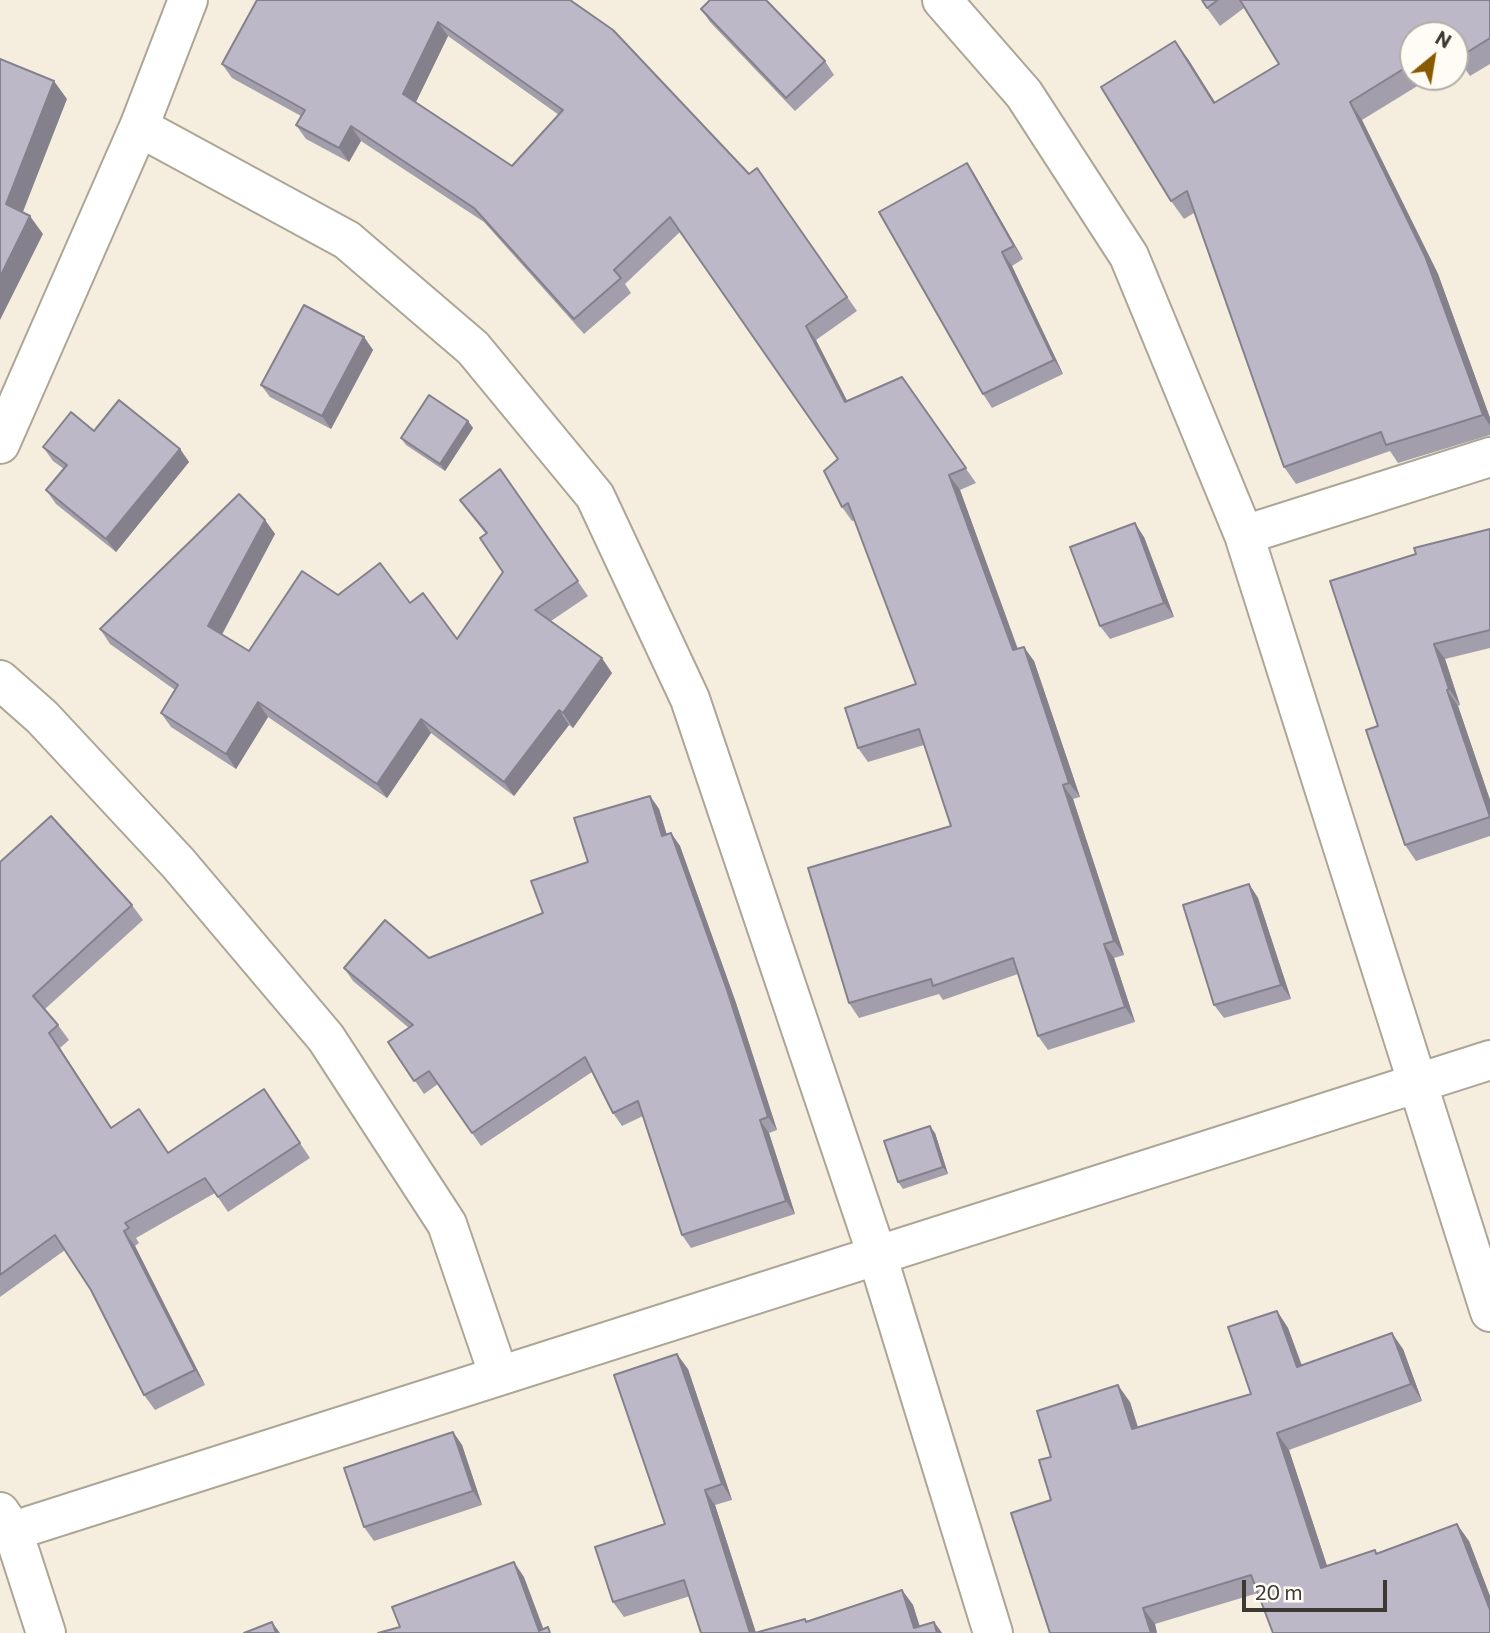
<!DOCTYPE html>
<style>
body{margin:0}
#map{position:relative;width:1490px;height:1633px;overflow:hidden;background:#f5eede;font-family:Commissioner,sans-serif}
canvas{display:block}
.north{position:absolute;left:1399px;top:21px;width:70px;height:70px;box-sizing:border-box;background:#fffcf5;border:2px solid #b1aea7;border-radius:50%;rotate:30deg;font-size:19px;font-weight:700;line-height:28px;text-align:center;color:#3b3932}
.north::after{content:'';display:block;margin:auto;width:24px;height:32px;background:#895b00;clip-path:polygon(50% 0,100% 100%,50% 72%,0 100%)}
.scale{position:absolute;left:1242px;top:1580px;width:145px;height:32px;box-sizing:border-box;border:4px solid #3b3932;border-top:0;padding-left:9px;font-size:21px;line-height:24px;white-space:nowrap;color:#3b3932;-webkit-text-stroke:5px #fffcf5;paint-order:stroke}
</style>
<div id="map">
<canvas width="1490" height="1633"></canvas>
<div class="north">N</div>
<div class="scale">20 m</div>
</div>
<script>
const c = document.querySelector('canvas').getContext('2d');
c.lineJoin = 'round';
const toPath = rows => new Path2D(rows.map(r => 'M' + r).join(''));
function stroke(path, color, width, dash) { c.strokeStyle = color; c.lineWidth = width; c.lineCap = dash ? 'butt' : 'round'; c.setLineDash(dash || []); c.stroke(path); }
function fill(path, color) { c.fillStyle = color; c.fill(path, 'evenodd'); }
const minor = toPath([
 [942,0,1024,94,1129,256,1244,535,1490,1312],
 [139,127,347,240,473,348,595,496,690,699,878,1258,993,1633],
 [0,444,139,127,188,0],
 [1244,535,1490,457],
 [0,680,42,717,178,863,326,1038,447,1224,499,1376],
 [0,1512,13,1531,46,1633],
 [13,1531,1490,1060]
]);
const wall = toPath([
 [257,0,570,0,749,174,757,168,857,311,816,340,847,401,902,377,976,483,960,490,1018,649,1034,661,1080,797,1073,799,1124,955,1114,958,1135,1022,1048,1050,1038,1036,1018,974,943,1000,939,994,859,1018,849,1003,951,826,924,745,868,762,858,748,916,684,855,520,852,521,842,507,838,459,680,232,625,284,631,293,584,334,484,222,361,141,349,162,306,139,296,125,301,116,232,78,222,64],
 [448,36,559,115,512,166,416,102],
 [1201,0,1490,0,1490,64,1470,76,1459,60,1455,63,1455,35,1413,35,1413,77,1432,77,1362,120,1438,274,1490,418,1490,435,1398,463,1390,451,1296,484,1284,467,1194,213,1184,219,1171,201,1188,59,1215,103,1279,64,1244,8,1220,26],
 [701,9,825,61,834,75,795,111,710,22],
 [967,163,976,177,1023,259,1012,266,1063,374,992,408,983,394],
 [364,337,373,350,331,429,270,397,261,385],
 [468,421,473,428,445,471,406,445,401,438],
 [94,431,180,449,189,462,116,552,56,504,46,490,64,469,53,461,43,447],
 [500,469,588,596,551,621,612,673,573,728,569,725,514,796,431,733,387,798,268,717,236,769,171,727,161,713,175,690,110,644,100,629,265,520,275,534,222,635,249,651,338,595,410,603,457,639,503,572,486,534,460,500],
 [1490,529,1490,648,1445,659,1460,705,1458,706,1490,800,1490,836,1416,861,1405,845,1378,726,1416,554],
 [1144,537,1174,617,1110,639,1100,626],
 [650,796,659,809,667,835,671,833,680,846,736,1003,777,1130,769,1133,795,1214,691,1248,682,1235,643,1116,622,1126,613,1113,592,1072,481,1146,438,1084,424,1094,388,1042,409,1028,353,981,344,968,429,958,543,913,588,862],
 [0,862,132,905,143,920,45,1009,58,1025,69,1040,60,1048,112,1128,139,1109,168,1153,264,1089,310,1158,228,1212,215,1193,136,1238,139,1243,135,1246,205,1385,155,1410,144,1395,91,1290,65,1250,0,1297],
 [1249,884,1258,898,1291,999,1224,1018,1214,1005],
 [935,1133,948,1174,903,1189,898,1182],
 [1277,1311,1288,1328,1302,1365,1403,1349,1422,1401,1289,1450,1327,1566,1375,1550,1377,1553,1469,1541,1490,1596,1490,1633,1258,1593,1155,1624,1157,1633,1050,1633,1051,1457,1130,1402,1138,1427,1251,1394],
 [688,1369,732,1500,715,1505,756,1633,806,1621,902,1590,913,1605,919,1626,934,1622,942,1633,701,1633,690,1596,624,1617,613,1602,665,1524],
 [453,1432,462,1445,482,1505,374,1541,364,1527]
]);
const shadedWall = toPath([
 [438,22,448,36,413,108,403,94],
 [1175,41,1188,59,1227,121,1214,103],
 [54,81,67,99,19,222,6,204],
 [1350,102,1362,120,1438,274,1490,418,1490,426,1483,415],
 [351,126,361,141,349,162,339,148],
 [967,163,976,177,1023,259,1014,246],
 [30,216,43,234,0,320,0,277],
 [1002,252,1012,266,1063,374,1054,360],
 [806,326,816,340,855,416,845,402],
 [364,337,373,350,331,429,322,416],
 [468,421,473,428,445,471,440,464],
 [180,449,189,462,116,552,106,539],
 [949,475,960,490,1023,664,1013,650],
 [265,520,275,534,218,641,208,626],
 [1135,523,1144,537,1174,617,1164,603],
 [1434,644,1445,659,1460,705,1449,689],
 [1024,647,1034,661,1080,797,1069,783],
 [602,658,612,673,573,728,563,713],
 [1447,690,1458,706,1490,800,1490,816],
 [258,702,268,717,236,769,226,754],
 [559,710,569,725,514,796,504,782],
 [421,719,431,733,387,798,377,784],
 [1063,785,1073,799,1124,955,1114,941],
 [650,796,659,809,671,849,662,836],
 [671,833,680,846,736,1003,777,1130,768,1117],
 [1249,884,1258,898,1291,999,1281,985],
 [1104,944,1114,958,1135,1022,1125,1007],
 [49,1033,60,1048,121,1143,111,1128],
 [760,1120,769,1133,795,1214,786,1201],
 [930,1126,935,1133,948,1174,943,1167],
 [124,1231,135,1246,205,1385,195,1370],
 [1277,1311,1288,1328,1308,1384,1297,1367],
 [1392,1333,1403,1349,1422,1401,1411,1384],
 [677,1354,688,1369,732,1500,722,1484],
 [1118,1385,1130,1402,1143,1445,1132,1429],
 [453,1432,462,1445,482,1505,473,1491],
 [1277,1433,1289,1450,1333,1584,1321,1568],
 [705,1490,715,1505,756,1633,750,1633],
 [1457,1524,1469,1541,1490,1596,1490,1610],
 [514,1562,524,1577,545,1633,539,1631],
 [902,1590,913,1605,922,1633,914,1628],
 [1143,1608,1155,1624,1157,1633,1151,1633],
 [272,1622,280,1633,276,1633],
 [934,1622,942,1633,937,1633]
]);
const building = toPath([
 [257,0,570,0,613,30,749,174,757,168,847,297,806,326,845,402,902,377,966,468,949,475,1013,650,1024,647,1069,783,1063,785,1114,941,1104,944,1125,1007,1038,1036,1013,958,933,986,931,979,849,1003,808,868,951,826,919,729,858,748,845,708,916,684,848,503,842,507,824,471,838,459,670,217,614,270,621,278,574,319,474,208,351,126,339,148,296,125,305,110,222,64,257,0],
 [438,22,563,110,512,166,403,94,438,22],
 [710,0,766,0,825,61,786,98,701,9,710,0],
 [1202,0,1218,0,1207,8,1202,0],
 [1240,0,1490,0,1490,38,1458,58,1455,54,1455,35,1413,35,1413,63,1350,102,1425,256,1483,415,1386,445,1381,432,1284,467,1187,191,1171,201,1101,87,1175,41,1214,103,1279,64,1240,0],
 [0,59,54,81,6,204,30,216,0,277,0,59],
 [967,163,1014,246,1002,252,1054,360,983,394,879,212,967,163],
 [304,305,364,337,322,416,261,385,304,305],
 [429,395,468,421,440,464,401,438,429,395],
 [119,400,180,449,106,539,46,490,67,465,43,447,71,412,94,431,119,400],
 [500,469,578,581,535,610,602,658,563,713,559,710,504,782,421,719,377,784,258,702,226,754,161,713,178,685,100,629,239,494,265,520,208,626,249,651,302,571,338,595,380,563,410,603,423,593,457,639,503,572,480,538,487,533,460,500,500,469],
 [1135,523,1164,603,1100,626,1070,547,1135,523],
 [1490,529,1490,630,1434,644,1449,689,1447,690,1490,817,1405,845,1366,730,1378,726,1330,581,1416,554,1414,548,1490,529],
 [650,796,662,836,671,833,727,990,768,1117,760,1120,786,1201,682,1235,638,1101,613,1113,585,1057,472,1133,429,1071,414,1081,388,1042,413,1025,344,968,385,920,429,958,543,913,531,881,588,862,574,818,650,796],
 [51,816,132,905,33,996,58,1025,49,1033,111,1128,139,1109,168,1153,264,1089,300,1143,218,1197,205,1178,125,1223,129,1228,124,1231,195,1370,144,1395,91,1290,55,1235,0,1275,0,862,51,816],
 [1249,884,1281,985,1214,1005,1183,905,1249,884],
 [930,1126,943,1167,898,1182,884,1141,930,1126],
 [1277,1311,1297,1367,1392,1333,1411,1384,1277,1433,1321,1568,1375,1550,1376,1554,1457,1524,1490,1610,1490,1633,1273,1633,1251,1575,1143,1608,1151,1633,1050,1633,1011,1513,1051,1500,1039,1460,1051,1457,1037,1411,1118,1385,1132,1429,1251,1394,1228,1327,1277,1311],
 [677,1354,722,1484,705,1490,750,1633,701,1633,684,1580,613,1602,595,1547,665,1524,614,1375,677,1354],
 [453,1432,473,1491,364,1527,344,1468,453,1432],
 [514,1562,539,1631,548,1627,550,1633,378,1633,400,1627,392,1607,514,1562],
 [902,1590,914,1628,934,1622,937,1633,755,1633,805,1619,806,1622,902,1590],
 [272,1622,276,1633,244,1633,272,1622]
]);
stroke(minor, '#ada697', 42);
stroke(minor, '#fff', 38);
fill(wall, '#a39eac');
fill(shadedWall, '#84818c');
fill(building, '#bdb8c8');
stroke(building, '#84818c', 2);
</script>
